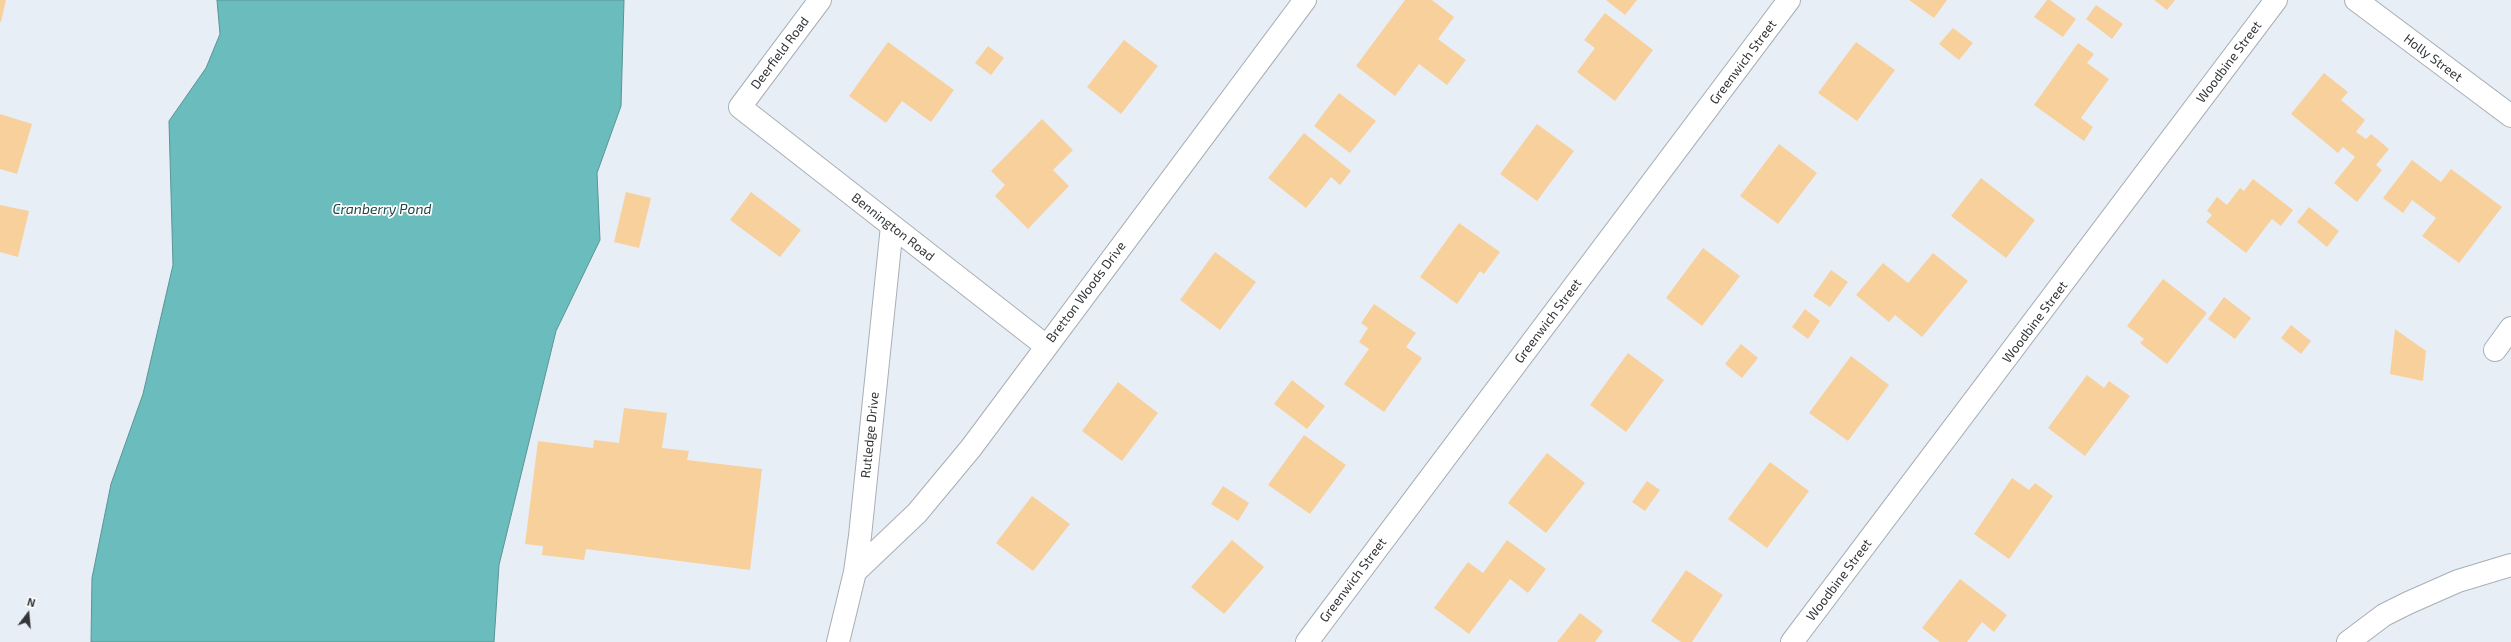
<!DOCTYPE html>
<style>
body{margin:0}
#map{position:relative;width:2511px;height:642px;overflow:hidden;background:#e8eef6;font-family:"Exo 2",sans-serif}
canvas{display:block}
.north{position:absolute;left:8px;top:594px;width:40px;height:40px;-webkit-text-stroke:3px #fff;paint-order:stroke;rotate:16deg;font-size:11px;font-weight:700;line-height:16px;text-align:center;color:#333538}
.north::after{content:'';display:block;margin:auto;width:14px;height:18px;background:#333538;clip-path:polygon(50% 0,100% 100%,50% 72%,0 100%)}
</style>
<div id="map">
<canvas width="2511" height="642"></canvas>
<div class="north">N</div>
</div>
<script>
const c = document.querySelector('canvas').getContext('2d');
c.lineJoin = 'round';
function fill(path, color) { c.fillStyle = color; c.fill(path, 'evenodd'); }
const toPath = rows => new Path2D(rows.map(r => 'M' + r).join(''));
function stroke(path, color, width, dash) { c.strokeStyle = color; c.lineWidth = width; c.lineCap = dash ? 'butt' : 'round'; c.setLineDash(dash || []); c.stroke(path); }
function label(font, color, halo, rows, align = 'center') {
  c.font = font + ' "Exo 2",sans-serif'; c.lineWidth = 3.5; c.setLineDash([]); c.textBaseline = 'middle'; c.strokeStyle = halo; c.fillStyle = color; for (const [text, x, y, turn = 0] of rows) {
    c.save(); c.translate(x, y); c.rotate((+turn || 0) * Math.PI / 180); c.textAlign = isNaN(turn) ? turn : align; if (halo) c.strokeText(text, 0, 0); c.fillText(text, 0, 0); c.restore();
  }
}
const water = toPath([
 [217,0,624,0,621,106,597,173,600,240,556,331,499,565,494,642,91,642,92,578,111,484,143,394,173,265,169,121,206,68,220,34,217,0]
]);
const building = toPath([
 [0,0,6,0,1,22,0,22],
 [1405,0,1432,0,1454,17,1438,39,1466,60,1447,85,1419,64,1395,96,1356,66],
 [1606,0,1637,0,1625,15],
 [1909,0,1947,0,1934,18],
 [2047,0,2050,0,2076,19,2063,37,2034,17],
 [2154,0,2175,0,2167,10],
 [2096,5,2123,24,2112,39,2086,19],
 [1605,13,1653,50,1615,101,1577,72,1595,48,1584,40],
 [1953,28,1973,43,1959,60,1939,44],
 [1124,40,1158,66,1121,114,1087,87],
 [888,42,954,90,931,122,902,101,886,123,849,96],
 [1856,42,1895,70,1857,121,1818,93],
 [2078,43,2094,54,2087,63,2109,79,2081,118,2093,127,2084,141,2034,105],
 [988,46,1004,58,991,75,975,63],
 [2324,73,2348,92,2341,100,2365,120,2356,132,2366,139,2371,134,2389,149,2376,165,2382,170,2357,202,2334,183,2355,157,2343,147,2338,153,2291,114],
 [1339,93,1376,121,1350,153,1314,126],
 [0,114,32,124,17,174,0,169],
 [1042,119,1073,150,1053,170,1069,186,1028,229,995,196,1005,185,991,171],
 [1537,124,1574,151,1537,201,1500,174],
 [1304,133,1351,171,1340,185,1331,177,1306,208,1268,178],
 [1779,144,1817,173,1778,224,1740,196],
 [2412,160,2441,182,2451,169,2502,207,2459,263,2422,236,2436,218,2412,200,2403,213,2383,198],
 [1981,178,2035,220,2006,258,1951,216],
 [2253,179,2293,210,2281,226,2272,219,2246,253,2206,222,2212,215,2207,211,2217,197,2227,205,2240,188,2244,191],
 [626,192,651,198,639,248,614,242],
 [751,192,801,230,780,257,730,220],
 [0,205,29,211,18,257,0,252],
 [2309,207,2339,231,2327,247,2297,222],
 [1459,223,1500,252,1484,274,1480,271,1457,304,1420,277],
 [1703,248,1740,276,1702,326,1666,298],
 [1215,252,1256,282,1220,330,1180,300],
 [1933,253,1968,281,1922,337,1895,315,1889,322,1856,295,1883,263,1908,283],
 [1831,270,1848,282,1830,307,1813,296],
 [2163,279,2207,313,2167,364,2140,343,2144,339,2127,326],
 [2224,297,2251,318,2235,339,2208,319],
 [1374,304,1416,333,1406,347,1422,358,1384,412,1344,384,1369,349,1359,342,1368,328,1361,323],
 [1805,309,1820,321,1808,339,1792,327],
 [2291,325,2311,341,2301,354,2281,338],
 [2395,329,2426,351,2423,381,2390,374],
 [1741,344,1758,358,1742,378,1725,364],
 [1628,353,1664,380,1626,432,1590,405],
 [1851,356,1889,385,1848,441,1809,413],
 [2087,375,2104,388,2109,381,2130,396,2085,456,2048,428],
 [1292,380,1325,406,1307,429,1274,404],
 [1118,382,1158,413,1122,461,1082,431],
 [624,408,667,413,662,448,689,451,687,460,762,469,750,570,586,549,584,560,542,555,543,546,525,544,538,441,593,448,594,440,619,443],
 [1304,435,1346,465,1310,514,1268,485],
 [1547,453,1585,483,1546,533,1508,503],
 [1770,462,1809,491,1767,548,1728,519],
 [2012,478,2029,490,2035,483,2053,496,2009,559,1974,534],
 [1647,481,1660,490,1645,511,1632,502],
 [1223,486,1249,503,1238,521,1211,504],
 [1032,496,1070,524,1033,571,996,543],
 [1232,540,1264,567,1224,614,1191,587],
 [1507,540,1546,569,1528,593,1510,579,1469,634,1434,608,1468,562,1483,573],
 [1686,570,1723,595,1692,642,1681,642,1651,621],
 [1960,579,2007,615,1994,632,1982,622,1967,642,1940,642,1922,628],
 [1580,613,1603,631,1595,642,1557,642]
]);
const minor = toPath([
 [820,0,740,107,1046,346],
 [2356,0,2511,116],
 [2495,350,2511,328],
 [855,572,917,513,971,448,1305,0],
 [838,642,855,572,860,536,892,226],
 [1307,642,1789,0],
 [1792,642,2276,0]
]);
const highway = toPath([
 [2348,642,2384,615,2408,603,2458,581,2511,565]
]);
const streetNames = [
 ["Deerfield Road",780,53,-53],
 ["Holly Street",2433,58,37],
 ["Greenwich Street",1743,62,-53],
 ["Woodbine Street",2229,62,-53],
 ["Bennington Road",893,227,38],
 ["Bretton Woods Drive",1086,292,-53],
 ["Greenwich Street",1548,321,-53],
 ["Woodbine Street",2035,322,-53],
 ["Rutledge Drive",870,435,-84],
 ["Greenwich Street",1353,580,-53],
 ["Woodbine Street",1839,580,-53]
];
const waterNames = [
 ["Cranberry Pond",382,209]
];
fill(water, '#6abcbd');
stroke(water, '#5a9495', 1);
fill(building, '#f8d09c');
stroke(minor, '#a8aeb5', 24);
stroke(highway, '#a8aeb5', 24);
stroke(minor, '#fff', 22);
stroke(highway, '#fff', 22);
label('13px', '#333538', '#fff', streetNames);
label('italic 14px', '#204747', '#fff', waterNames);
</script>
